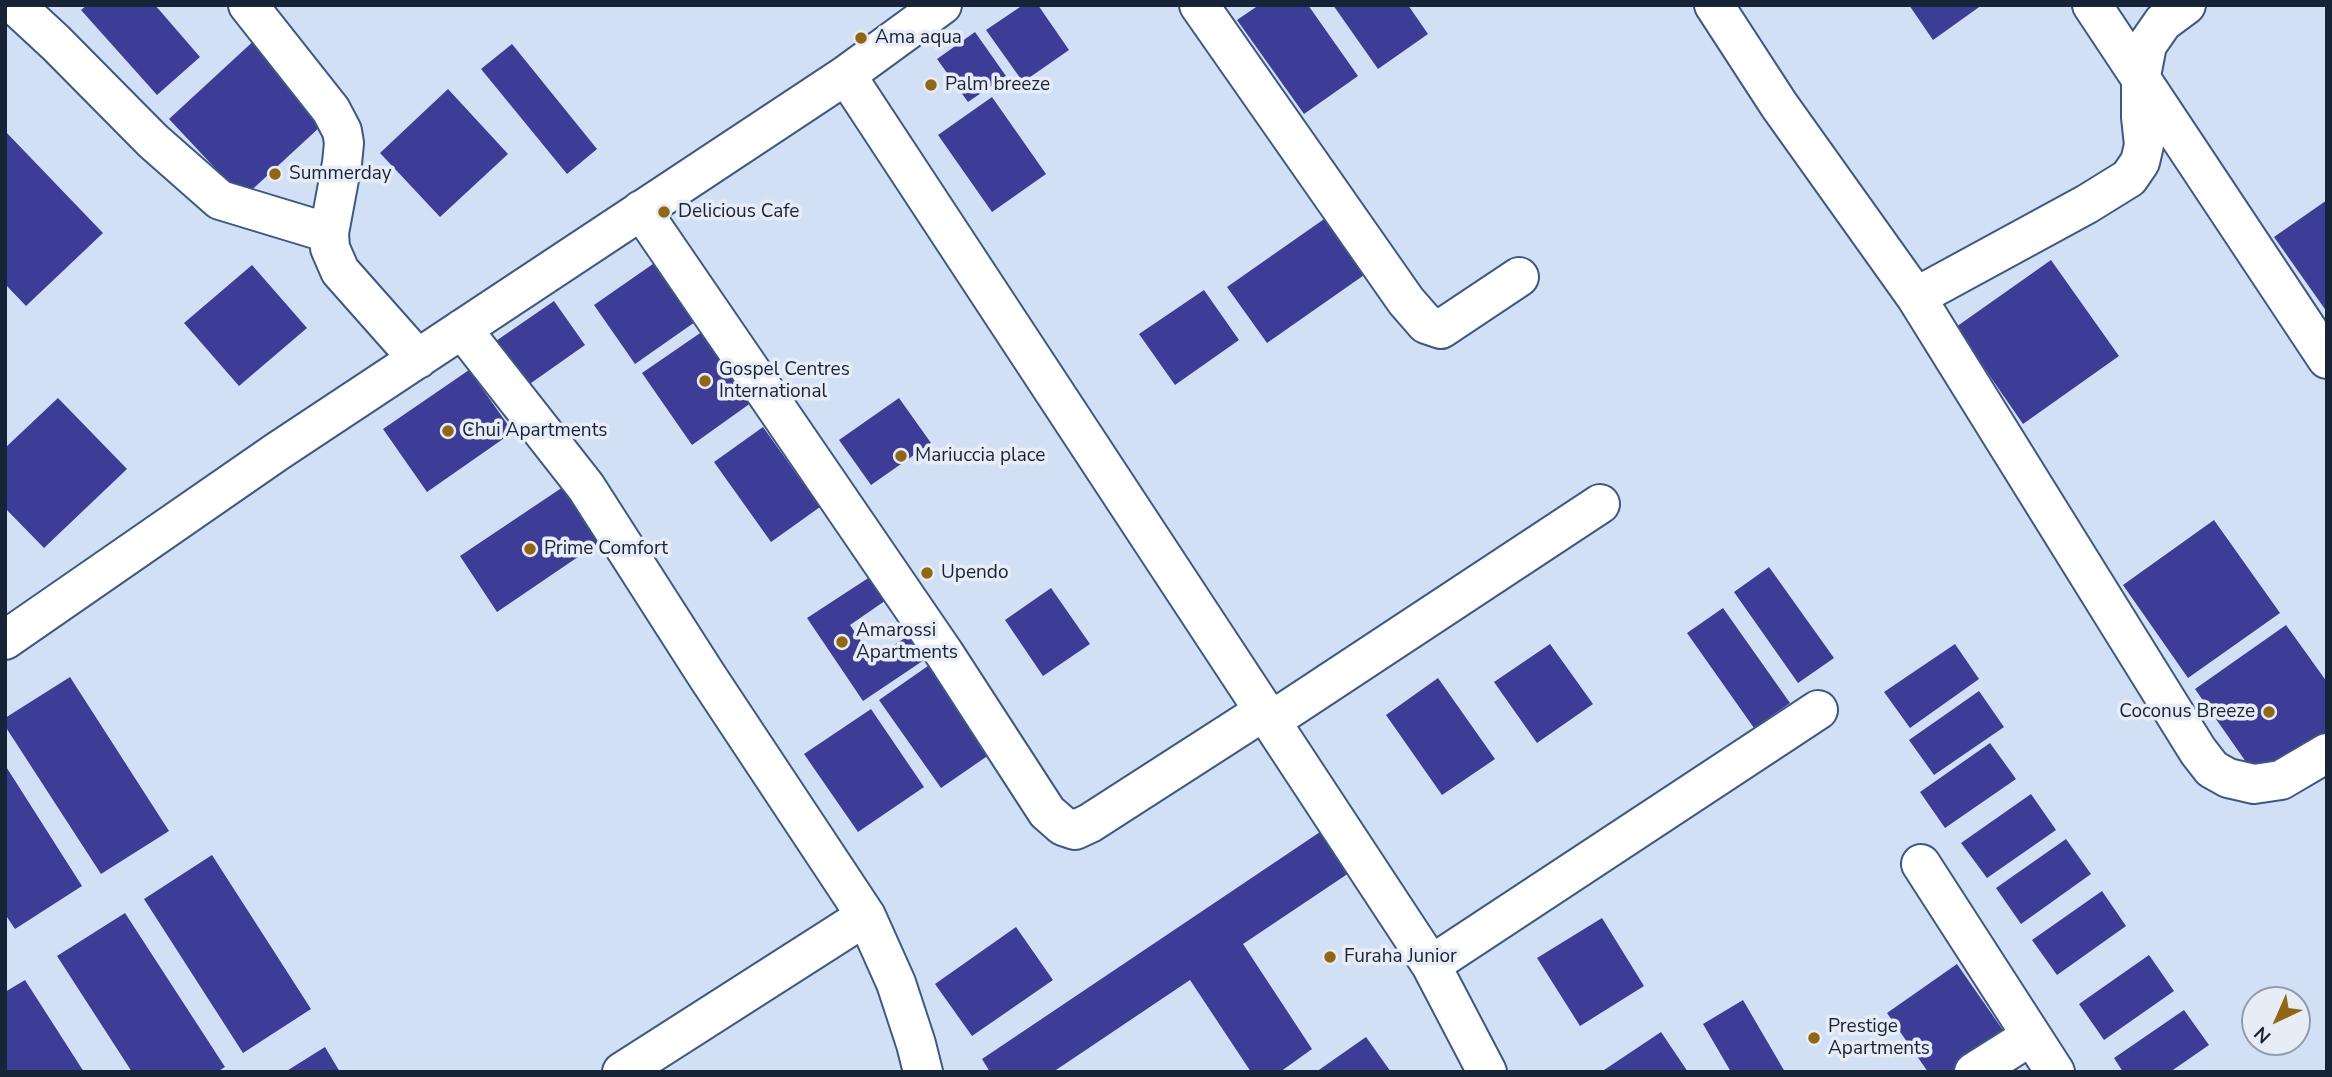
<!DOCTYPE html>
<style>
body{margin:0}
#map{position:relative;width:2332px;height:1077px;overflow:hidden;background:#d2e0f5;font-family:"Nunito Sans",sans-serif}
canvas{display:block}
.frame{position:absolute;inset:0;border:7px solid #172437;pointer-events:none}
.north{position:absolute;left:2241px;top:986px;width:70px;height:70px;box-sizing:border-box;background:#e6edf7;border:2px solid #939daa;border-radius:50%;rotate:224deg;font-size:19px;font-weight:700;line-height:28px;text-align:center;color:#172437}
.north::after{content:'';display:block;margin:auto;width:24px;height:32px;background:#926711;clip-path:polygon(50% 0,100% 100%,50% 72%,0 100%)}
</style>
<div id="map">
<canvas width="2332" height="1077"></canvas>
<div class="frame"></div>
<div class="north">N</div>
</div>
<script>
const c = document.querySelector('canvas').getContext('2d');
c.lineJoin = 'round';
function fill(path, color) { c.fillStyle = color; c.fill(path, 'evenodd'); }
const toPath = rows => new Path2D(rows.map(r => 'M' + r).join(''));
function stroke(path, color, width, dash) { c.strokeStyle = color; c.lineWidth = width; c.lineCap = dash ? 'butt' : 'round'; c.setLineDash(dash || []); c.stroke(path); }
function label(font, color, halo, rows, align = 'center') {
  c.font = font + ' "Nunito Sans",sans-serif'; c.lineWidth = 7; c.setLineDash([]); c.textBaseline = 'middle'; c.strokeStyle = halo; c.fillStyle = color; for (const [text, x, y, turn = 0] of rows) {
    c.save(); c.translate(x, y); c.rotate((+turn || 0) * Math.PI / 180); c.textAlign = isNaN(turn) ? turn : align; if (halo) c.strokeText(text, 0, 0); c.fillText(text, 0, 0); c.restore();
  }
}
const building = toPath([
 [87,5,155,5,200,57,157,95,81,10],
 [1023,5,1038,5,1069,50,1023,82,986,30],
 [1259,5,1308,5,1358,76,1304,114,1237,20],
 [1333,5,1408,5,1428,34,1378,69],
 [1909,5,1982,5,1933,40],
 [975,32,1006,76,968,102,937,59],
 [259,36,333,115,243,198,169,119],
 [512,44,597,149,567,174,481,69],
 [448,89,508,154,440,217,380,153],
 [992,97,1046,174,992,212,938,135],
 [5,131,103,233,26,306,5,284],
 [2327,200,2327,312,2274,237],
 [1327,217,1367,273,1267,343,1227,287],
 [663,257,705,315,635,364,594,305],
 [2051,260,2119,356,2023,424,1956,327],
 [252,265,307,328,239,386,184,323],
 [1204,290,1239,340,1175,385,1139,334],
 [554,301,585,345,524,388,493,343],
 [706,329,755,400,692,445,642,373],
 [469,370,513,432,427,492,383,429],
 [58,398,127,469,44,548,5,508,5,448],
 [899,398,931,443,871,485,839,440],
 [763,427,820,507,771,542,714,462],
 [563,487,600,542,497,612,460,556],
 [2214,520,2280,613,2188,678,2123,585],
 [1769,567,1834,658,1798,683,1734,592],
 [876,573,892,596,850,625,873,659,917,630,933,654,863,701,807,618],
 [1051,588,1090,644,1043,676,1005,620],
 [1723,608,1790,703,1754,728,1687,633],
 [2286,625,2327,682,2327,735,2260,782,2195,689],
 [1550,644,1593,704,1537,743,1494,682],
 [1955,644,1979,679,1910,728,1884,692],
 [938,659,999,748,941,788,879,700],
 [70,677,169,831,101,874,5,726,5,718],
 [1438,678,1495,759,1442,795,1386,715],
 [1979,691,2004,727,1934,775,1909,740],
 [871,709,924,787,858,832,804,754],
 [1990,743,2016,779,1945,828,1920,792],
 [5,765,82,886,15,929,5,914],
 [2031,794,2056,830,1987,878,1961,843],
 [1320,832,1349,873,1243,944,1312,1049,1280,1072,1251,1072,1190,980,1053,1072,990,1072,982,1059],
 [2066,839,2091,874,2021,924,1996,888],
 [212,855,311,1009,243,1053,144,899],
 [2102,891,2126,926,2057,975,2032,940],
 [125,913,225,1067,217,1072,132,1072,57,956],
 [1602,918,1644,986,1580,1026,1537,958],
 [1016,927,1053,980,972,1036,935,984],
 [2149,955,2174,991,2104,1040,2079,1004],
 [1957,964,2007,1036,1957,1072,1928,1072,1887,1013],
 [25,980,84,1072,5,1072,5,992],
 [1743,1000,1785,1072,1731,1072,1703,1024],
 [2184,1010,2209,1045,2170,1072,2123,1072,2114,1058],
 [1661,1032,1688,1072,1601,1072],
 [1366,1037,1391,1072,1316,1072],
 [325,1047,340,1072,285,1072]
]);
const minor = toPath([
 [15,5,56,43,153,141,220,200,329,233],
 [248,5,331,110,342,131,344,143,342,163,329,233,330,248,340,271,418,359],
 [1199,5,1406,301,1426,324,1441,329,1519,277],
 [1714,5,1779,105,1916,297,2198,751,2212,769,2228,778,2254,784,2281,780,2327,753],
 [2092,5,2327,359],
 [846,75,1431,965,1487,1072],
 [641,210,944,653,1047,812,1063,826,1075,830,1090,823,1264,711],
 [1916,297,2087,204,2129,178,2140,162,2144,145,2141,117,2141,76,2147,45,2163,22,2186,5],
 [462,329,586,487,707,676,866,916,896,983,916,1044,923,1072],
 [5,640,278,451,846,75,942,5],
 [1271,721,1600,504],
 [1921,864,2055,1072],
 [1431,965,1818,710],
 [622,1072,866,916],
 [1974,1072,2031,1036]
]);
const markers = [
 [861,38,7,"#926711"],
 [931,85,7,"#926711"],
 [275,174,7,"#926711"],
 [664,212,7,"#926711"],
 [705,381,7,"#926711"],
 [448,431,7,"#926711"],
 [901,456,7,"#926711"],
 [530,549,7,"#926711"],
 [927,573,7,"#926711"],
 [842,642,7,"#926711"],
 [2269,712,7,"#926711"],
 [1330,957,7,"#926711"],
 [1814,1038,7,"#926711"]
];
const poiNames = [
 ["Ama aqua",875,38],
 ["Palm breeze",945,85],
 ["Summerday",289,174],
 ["Delicious Cafe",678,212],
 ["Gospel Centres",719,370],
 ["International",719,392],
 ["Chui Apartments",462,431],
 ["Mariuccia place",915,456],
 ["Prime Comfort",544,549],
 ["Upendo",941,573],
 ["Amarossi",856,631],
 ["Apartments",856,653],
 ["Coconus Breeze",2255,712,"right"],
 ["Furaha Junior",1344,957],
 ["Prestige",1828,1027],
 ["Apartments",1828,1049]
];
fill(building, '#3d3d98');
stroke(minor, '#3c5985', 42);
stroke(minor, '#fff', 38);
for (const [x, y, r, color] of markers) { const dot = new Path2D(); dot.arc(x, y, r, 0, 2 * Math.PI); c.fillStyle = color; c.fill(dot); stroke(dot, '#e6edf7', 2.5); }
label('19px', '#172437', '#e6edf7', poiNames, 'left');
</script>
